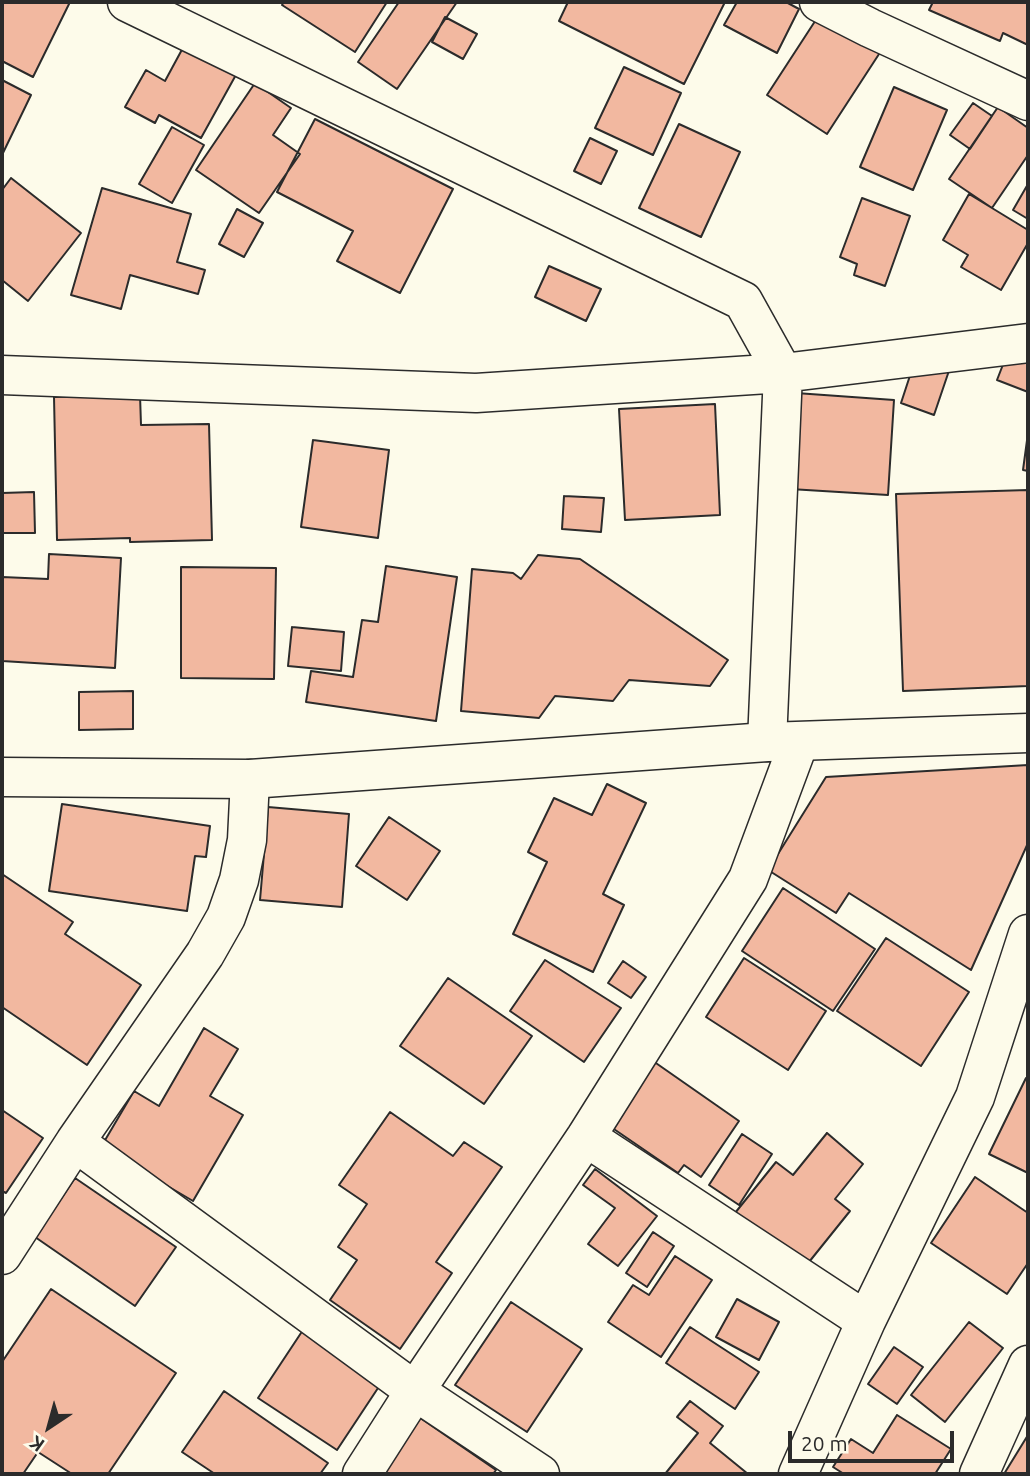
<!DOCTYPE html>
<style>
body{margin:0}
#map{position:relative;width:1030px;height:1476px;overflow:hidden;background:#fdfbea;font-family:Ubuntu,sans-serif}
canvas{display:block}
.frame{position:absolute;inset:0;border:4px solid #2b2b2b;pointer-events:none}
.north{position:absolute;left:14px;top:1392px;width:70px;height:70px;-webkit-text-stroke:5px #fdfbea;paint-order:stroke;rotate:216deg;font-size:19px;font-weight:700;line-height:28px;text-align:center;color:#2b2b2b}
.north::after{content:'';display:block;margin:auto;width:24px;height:32px;background:#2b2b2b;clip-path:polygon(50% 0,100% 100%,50% 72%,0 100%)}
.scale{position:absolute;left:788px;top:1431px;width:166px;height:32px;box-sizing:border-box;border:4px solid #2b2b2b;border-top:0;padding-left:9px;font-size:21px;line-height:24px;white-space:nowrap;color:#2b2b2b;-webkit-text-stroke:5px #fdfbea;paint-order:stroke}
</style>
<div id="map">
<canvas width="1030" height="1476"></canvas>
<div class="frame"></div>
<div class="north">K</div>
<div class="scale">20 m</div>
</div>
<script>
const c = document.querySelector('canvas').getContext('2d');
c.lineJoin = 'round';
function fill(path, color) { c.fillStyle = color; c.fill(path, 'evenodd'); }
const toPath = rows => new Path2D(rows.map(r => 'M' + r).join(''));
function stroke(path, color, width, dash) { c.strokeStyle = color; c.lineWidth = width; c.lineCap = dash ? 'butt' : 'round'; c.setLineDash(dash || []); c.stroke(path); }
const building = toPath([
 [2,2,70,2,33,77,2,61,2,2],
 [284,2,387,2,355,52,282,5,284,2],
 [399,2,457,2,397,89,358,62,399,2],
 [568,2,725,2,684,84,559,21,568,2],
 [737,2,786,2,799,9,777,53,724,25,737,2],
 [933,2,1028,2,1028,45,1003,33,1000,41,929,10,933,2],
 [821,12,881,51,827,134,767,95,821,12],
 [445,17,477,34,463,59,432,42,445,17],
 [185,44,237,73,201,138,159,115,155,123,125,107,146,70,165,81,185,44],
 [624,67,681,93,653,155,595,128,624,67],
 [2,80,31,95,2,155,2,80],
 [255,83,291,108,273,135,300,154,259,213,196,170,255,83],
 [894,87,947,110,913,190,860,167,894,87],
 [973,103,992,116,970,149,950,135,973,103],
 [998,107,1028,128,1028,155,992,208,949,179,998,107],
 [315,119,453,189,400,293,337,261,353,231,277,192,315,119],
 [679,124,740,152,701,237,639,208,679,124],
 [172,127,204,145,172,203,139,184,172,127],
 [590,138,617,151,601,184,574,171,590,138],
 [11,178,81,233,28,301,2,280,2,190,11,178],
 [1028,184,1028,219,1013,210,1028,184],
 [102,188,191,214,177,262,205,270,198,294,130,275,121,309,71,295,102,188],
 [969,194,1028,230,1028,243,1001,290,961,267,968,255,943,240,969,194],
 [862,198,910,216,885,286,854,275,857,264,840,257,862,198],
 [237,209,263,223,244,257,219,244,237,209],
 [549,266,601,289,586,321,535,297,549,266],
 [1016,331,1028,336,1028,392,997,380,1016,331],
 [921,342,955,353,934,415,901,403,921,342],
 [796,393,894,400,888,495,790,489,796,393],
 [140,395,141,425,209,424,212,540,130,542,130,538,57,540,54,397,140,395],
 [715,404,720,515,625,520,619,409,715,404],
 [1028,433,1028,471,1023,470,1028,433],
 [313,440,389,450,378,538,301,527,313,440],
 [1028,490,1028,686,903,691,896,494,1028,490],
 [34,492,35,533,2,533,2,493,34,492],
 [564,496,604,498,601,532,562,529,564,496],
 [49,554,121,558,115,668,2,661,2,577,48,579,49,554],
 [538,555,580,559,728,660,710,686,629,680,613,701,555,696,539,718,461,711,472,569,513,573,521,579,538,555],
 [386,566,457,577,436,721,306,702,311,671,353,677,362,620,378,622,386,566],
 [181,567,276,568,274,679,181,678,181,567],
 [292,627,344,632,341,671,288,666,292,627],
 [133,691,133,729,79,730,79,692,133,691],
 [1028,765,1028,843,971,970,849,893,836,913,768,870,826,777,1028,765],
 [607,784,646,803,603,894,624,905,593,972,513,934,547,862,528,852,554,798,592,815,607,784],
 [62,804,210,826,206,857,195,856,187,911,49,891,62,804],
 [268,807,349,814,342,907,260,900,268,807],
 [389,817,440,851,407,900,356,866,389,817],
 [2,874,73,922,65,934,141,985,87,1065,2,1007,2,874],
 [783,888,875,949,833,1011,742,951,783,888],
 [886,938,969,992,921,1066,837,1011,886,938],
 [744,958,826,1011,788,1070,706,1017,744,958],
 [545,960,621,1008,584,1062,510,1011,545,960],
 [623,961,646,977,631,998,608,983,623,961],
 [448,978,532,1036,484,1104,400,1046,448,978],
 [204,1028,238,1049,210,1096,243,1115,193,1201,101,1147,134,1091,159,1106,204,1028],
 [653,1061,739,1121,701,1177,684,1165,678,1173,608,1125,653,1061],
 [1026,1078,1028,1079,1028,1173,989,1154,1026,1078],
 [2,1110,43,1138,6,1193,2,1191,2,1110],
 [390,1112,453,1156,464,1142,502,1167,436,1262,452,1273,400,1349,330,1300,357,1260,338,1247,367,1204,339,1185,390,1112],
 [827,1133,863,1164,835,1199,850,1211,801,1272,731,1218,776,1162,793,1175,827,1133],
 [742,1134,772,1154,739,1205,709,1185,742,1134],
 [595,1169,657,1216,618,1266,588,1244,615,1208,583,1185,595,1169],
 [975,1177,1028,1213,1028,1263,1007,1294,931,1243,975,1177],
 [75,1178,176,1247,135,1306,35,1237,75,1178],
 [653,1232,674,1246,647,1287,626,1273,653,1232],
 [675,1256,712,1280,661,1357,608,1322,633,1285,649,1295,675,1256],
 [51,1289,176,1373,108,1474,72,1474,38,1452,23,1474,2,1474,2,1362,51,1289],
 [737,1299,779,1322,759,1360,716,1337,737,1299],
 [511,1302,582,1349,527,1432,455,1385,511,1302],
 [969,1322,1003,1348,945,1422,911,1395,969,1322],
 [690,1327,759,1372,735,1409,666,1363,690,1327],
 [303,1330,382,1382,337,1450,258,1398,303,1330],
 [894,1347,923,1367,897,1404,868,1384,894,1347],
 [224,1391,328,1463,320,1474,215,1474,182,1452,224,1391],
 [690,1401,723,1426,710,1443,748,1474,665,1474,698,1433,677,1417,690,1401],
 [413,1413,496,1470,493,1474,371,1474,413,1413],
 [897,1415,951,1449,935,1474,844,1474,833,1467,851,1439,873,1453,897,1415],
 [1028,1435,1028,1474,1004,1474,1028,1435]
]);
const street = toPath([
 [127,2,743,301,783,373,767,742],
 [819,2,870,28,1028,101],
 [2,375,476,393,783,373,1028,343],
 [586,1137,866,1321],
 [75,1142,415,1391,540,1474],
 [2,1255,75,1142,205,954,226,917,239,880,247,840,250,779],
 [362,1474,415,1391,586,1137,748,879,799,742],
 [798,1474,866,1321,975,1097,1028,934],
 [979,1474,1028,1365]
]);
const secondary = toPath([
 [2,777,250,779,767,742,1028,733]
]);
fill(building, '#f2b8a0');
stroke(building, '#2b2b2b', 2);
stroke(street, '#2b2b2b', 41);
stroke(secondary, '#2b2b2b', 41);
stroke(street, '#fdfbea', 38);
stroke(secondary, '#fdfbea', 38);
</script>
